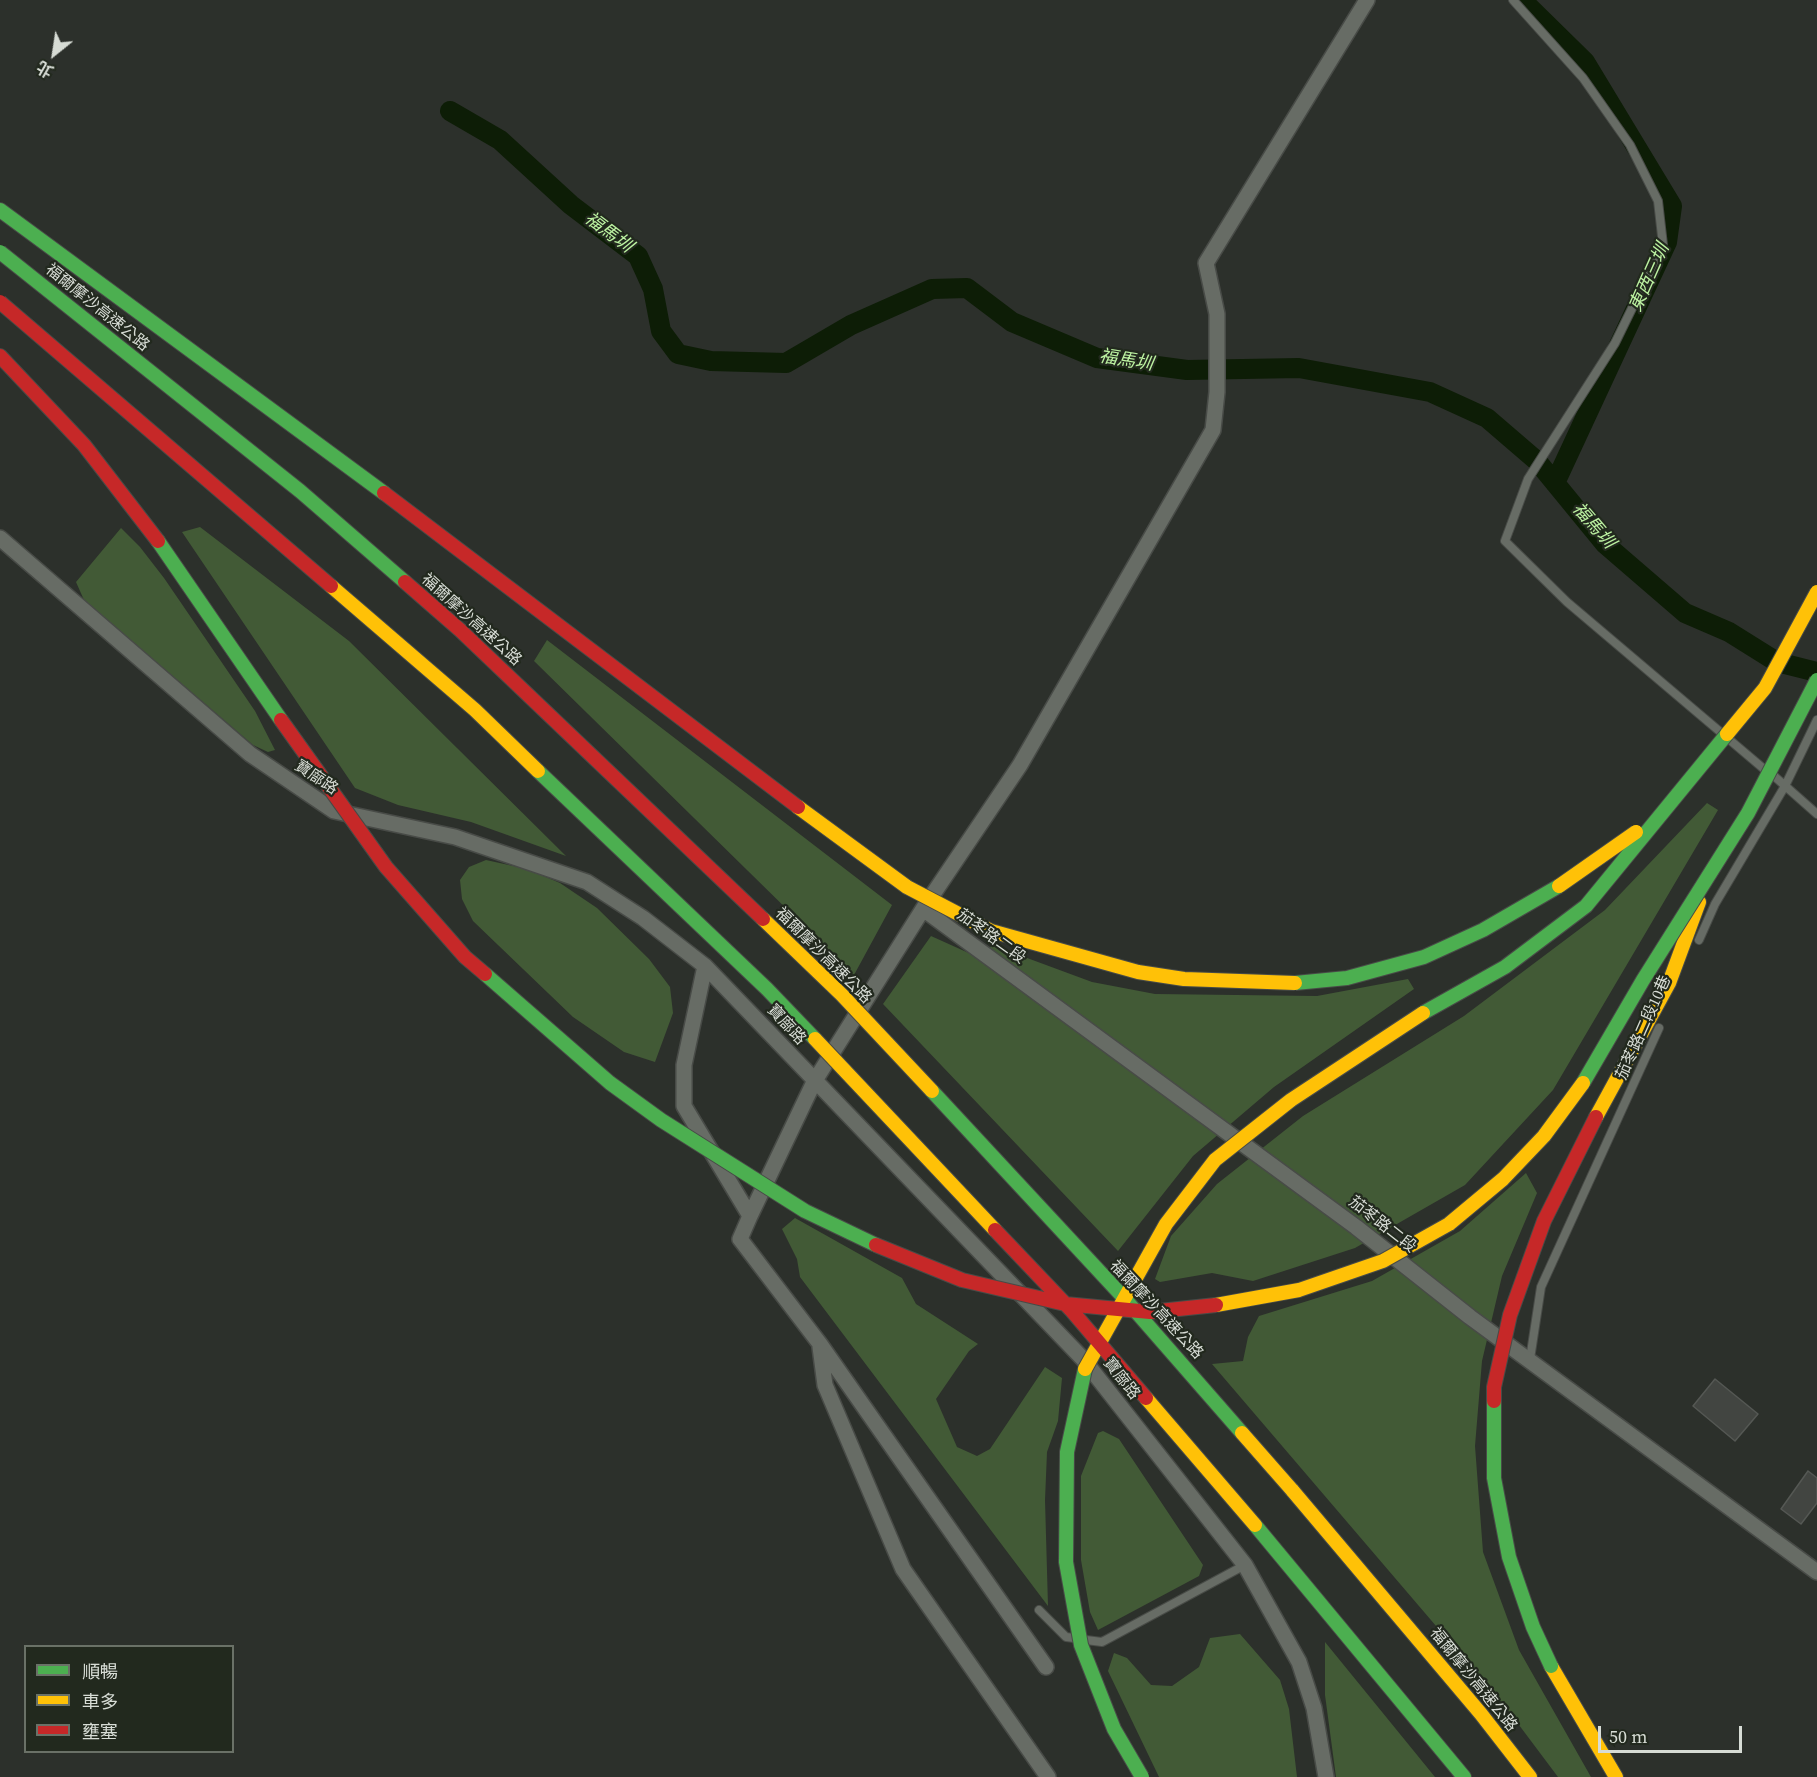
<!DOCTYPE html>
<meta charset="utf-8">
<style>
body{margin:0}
#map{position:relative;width:1817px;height:1777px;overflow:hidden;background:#2c302b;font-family:"Source Serif 4","Noto Sans TC",serif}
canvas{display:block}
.legend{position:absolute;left:24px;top:1645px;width:210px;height:108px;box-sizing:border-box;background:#22291e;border:2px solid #6a7167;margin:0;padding:8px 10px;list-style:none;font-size:18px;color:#d7dcd5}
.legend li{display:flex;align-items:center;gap:12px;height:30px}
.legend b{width:30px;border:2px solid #6a7167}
.north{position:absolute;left:24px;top:24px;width:60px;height:60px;-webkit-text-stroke:4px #22291e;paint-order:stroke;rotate:210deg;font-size:16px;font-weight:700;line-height:24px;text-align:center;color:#d7dcd5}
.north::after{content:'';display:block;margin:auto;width:21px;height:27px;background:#d7dcd5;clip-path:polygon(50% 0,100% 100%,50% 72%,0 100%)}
.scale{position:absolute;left:1598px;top:1726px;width:144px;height:27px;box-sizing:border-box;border:3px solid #d7dcd5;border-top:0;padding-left:8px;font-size:18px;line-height:21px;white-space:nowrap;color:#d7dcd5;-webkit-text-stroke:4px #22291e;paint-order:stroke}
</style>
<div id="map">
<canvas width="1817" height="1777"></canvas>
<ul class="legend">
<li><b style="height:8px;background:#4caf50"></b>順暢</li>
<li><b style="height:8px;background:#ffc107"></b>車多</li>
<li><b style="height:8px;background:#c62828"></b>壅塞</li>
</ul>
<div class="north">北</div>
<div class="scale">50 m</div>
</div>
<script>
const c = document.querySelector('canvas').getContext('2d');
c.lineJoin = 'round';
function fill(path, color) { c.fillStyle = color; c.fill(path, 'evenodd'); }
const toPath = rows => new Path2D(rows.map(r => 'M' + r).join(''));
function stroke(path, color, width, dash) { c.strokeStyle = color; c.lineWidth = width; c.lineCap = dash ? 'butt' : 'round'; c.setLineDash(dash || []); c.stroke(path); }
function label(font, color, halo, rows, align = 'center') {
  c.font = font + ' "Source Serif 4","Noto Sans TC",serif'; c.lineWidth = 4.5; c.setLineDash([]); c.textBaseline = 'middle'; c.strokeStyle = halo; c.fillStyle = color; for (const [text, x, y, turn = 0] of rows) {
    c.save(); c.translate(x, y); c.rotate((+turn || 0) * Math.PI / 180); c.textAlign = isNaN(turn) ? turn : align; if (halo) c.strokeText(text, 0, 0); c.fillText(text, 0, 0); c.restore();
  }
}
const green = toPath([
 [200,527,349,641,566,856,471,822,398,805,355,788,182,532],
 [121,528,140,547,164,578,255,711,275,750,268,752,253,745,84,600,76,582],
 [547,640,892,905,854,975,534,661],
 [1707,803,1718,810,1553,1090,1465,1185,1355,1248,1253,1281,1212,1273,1160,1282,1155,1279,1171,1236,1217,1184,1303,1116,1464,1016,1605,910],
 [486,860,527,869,560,883,597,908,649,959,670,987,673,1013,655,1062,624,1052,573,1017,473,921,462,899,460,880,469,867],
 [931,936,982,959,992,945,1092,982,1155,994,1317,996,1408,979,1414,989,1274,1087,1193,1156,1118,1251,883,1004],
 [1526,1173,1537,1193,1502,1276,1482,1361,1475,1446,1483,1552,1519,1650,1591,1777,1558,1777,1507,1709,1212,1364,1243,1361,1248,1337,1259,1316,1372,1281,1460,1231],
 [795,1218,902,1278,916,1304,978,1344,969,1351,936,1399,957,1447,977,1456,990,1449,1045,1367,1062,1378,1058,1421,1047,1452,1045,1500,1048,1606,800,1277,797,1259,782,1229],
 [1103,1431,1119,1439,1203,1565,1199,1576,1098,1630,1090,1612,1081,1560,1081,1476,1098,1433],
 [1240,1634,1280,1680,1289,1709,1297,1777,1159,1777,1108,1671,1114,1653,1127,1658,1151,1685,1172,1686,1199,1667,1210,1638],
 [1325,1642,1435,1777,1336,1777,1325,1695]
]);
const canal = toPath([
 [1522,0,1585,62,1672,206,1667,242,1555,483],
 [450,111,500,140,571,205,638,256,653,289,661,331,678,354,711,361,786,363,851,325,932,289,967,288,1012,322,1097,358,1187,370,1299,368,1430,392,1487,418,1537,461,1605,544,1685,613,1729,632,1777,662,1817,672]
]);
const building = toPath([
 [1715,1379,1758,1414,1735,1441,1693,1406,1715,1379],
 [1808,1471,1817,1478,1817,1503,1801,1524,1781,1509,1808,1471]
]);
const lane = toPath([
 [1513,0,1583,78,1630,145,1658,201,1663,245,1615,343,1528,479,1505,541,1567,602,1764,769],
 [1774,776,1817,814],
 [1699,940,1715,904,1785,786,1817,720],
 [1530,1359,1541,1287,1659,1028],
 [1039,1610,1066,1637,1074,1638],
 [1086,1640,1102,1642,1245,1565]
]);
const street = toPath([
 [0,538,250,754,334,811,455,837,587,882,643,918,705,966,1083,1359,1245,1565,1299,1662,1314,1708,1326,1777],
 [923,909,1356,1227,1470,1317,1817,1572],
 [705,966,684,1065,684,1106,750,1216,740,1239,820,1344,1046,1667],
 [750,1216,814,1082,923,909,1020,765,1213,430,1217,392,1217,314,1206,263,1367,0],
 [820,1347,825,1385,903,1569,1048,1777]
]);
const fast = toPath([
 [0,210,384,493],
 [158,541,281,720],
 [1255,1525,1464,1777]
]);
const slow = toPath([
 [798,807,907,887],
 [1596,1117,1669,983,1699,902],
 [1292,1490,1481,1714,1530,1777],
 [1551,1666,1616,1777]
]);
const jam = toPath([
 [0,356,84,445,158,541],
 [384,493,798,807]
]);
const fastBridge = toPath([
 [0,252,300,491,405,582],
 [538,771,767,989,815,1039],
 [485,974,610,1083,661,1120,805,1211,876,1245],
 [1295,983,1347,978,1424,957,1483,930,1559,886],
 [1423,1013,1505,967,1586,906,1727,734],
 [1583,1083,1643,980,1748,813,1817,680],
 [932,1091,1125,1299,1242,1433],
 [1085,1369,1067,1452,1066,1562,1081,1645,1114,1729,1142,1777],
 [1494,1401,1494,1478,1509,1557,1533,1627,1551,1666]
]);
const slowBridge = toPath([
 [331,586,475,710,538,771],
 [1727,734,1765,688,1817,592],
 [1559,886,1636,832],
 [907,887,991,931,1138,972,1184,979,1295,983],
 [763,919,842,995,932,1091],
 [815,1039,995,1230],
 [1216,1305,1299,1290,1383,1261,1449,1224,1503,1179,1544,1136,1583,1083],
 [1085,1369,1166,1224,1215,1160,1291,1100,1423,1013],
 [1146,1398,1255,1525],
 [1242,1433,1292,1490]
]);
const jamBridge = toPath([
 [0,302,331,586],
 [405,582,460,630,763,919],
 [281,720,386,867,465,957,485,974],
 [995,1230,1072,1311,1146,1398],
 [876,1245,962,1280,1065,1304,1150,1312,1216,1305],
 [1494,1401,1494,1387,1510,1315,1544,1221,1596,1117]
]);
const streetNames = [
 ["福爾摩沙高速公路",97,308,39],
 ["福爾摩沙高速公路",471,620,42],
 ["寶廍路",316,778,34],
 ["茄苳路二段",991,937,36],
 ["福爾摩沙高速公路",823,956,45],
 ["寶廍路",786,1025,47],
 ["茄苳路二段10巷",1644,1028,-66],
 ["茄苳路二段",1382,1225,38],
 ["福爾摩沙高速公路",1156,1310,47],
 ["寶廍路",1121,1379,52],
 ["福爾摩沙高速公路",1473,1680,51]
];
const waterNames = [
 ["福馬圳",608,233,37],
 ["東西三圳",1650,278,-66],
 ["福馬圳",1126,361,9],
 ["福馬圳",1593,526,49]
];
fill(green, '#425a36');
stroke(canal, '#0d1d06', 20);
fill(building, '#424541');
stroke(building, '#555854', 1.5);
stroke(lane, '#484b47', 10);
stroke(street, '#484b47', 18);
stroke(fast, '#484b47', 16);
stroke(slow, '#484b47', 16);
stroke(jam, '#484b47', 16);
stroke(lane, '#676c65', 8);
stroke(street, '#676c65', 15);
stroke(fast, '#4caf50', 14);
stroke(slow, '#ffc107', 14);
stroke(jam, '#c62828', 14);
stroke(fastBridge, '#484b47', 16, []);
stroke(slowBridge, '#484b47', 16, []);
stroke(jamBridge, '#484b47', 16, []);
stroke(fastBridge, '#4caf50', 14);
stroke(slowBridge, '#ffc107', 14);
stroke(jamBridge, '#c62828', 14);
label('16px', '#d7dcd5', '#22291e', streetNames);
label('italic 18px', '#bdf3a2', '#22291e', waterNames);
</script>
